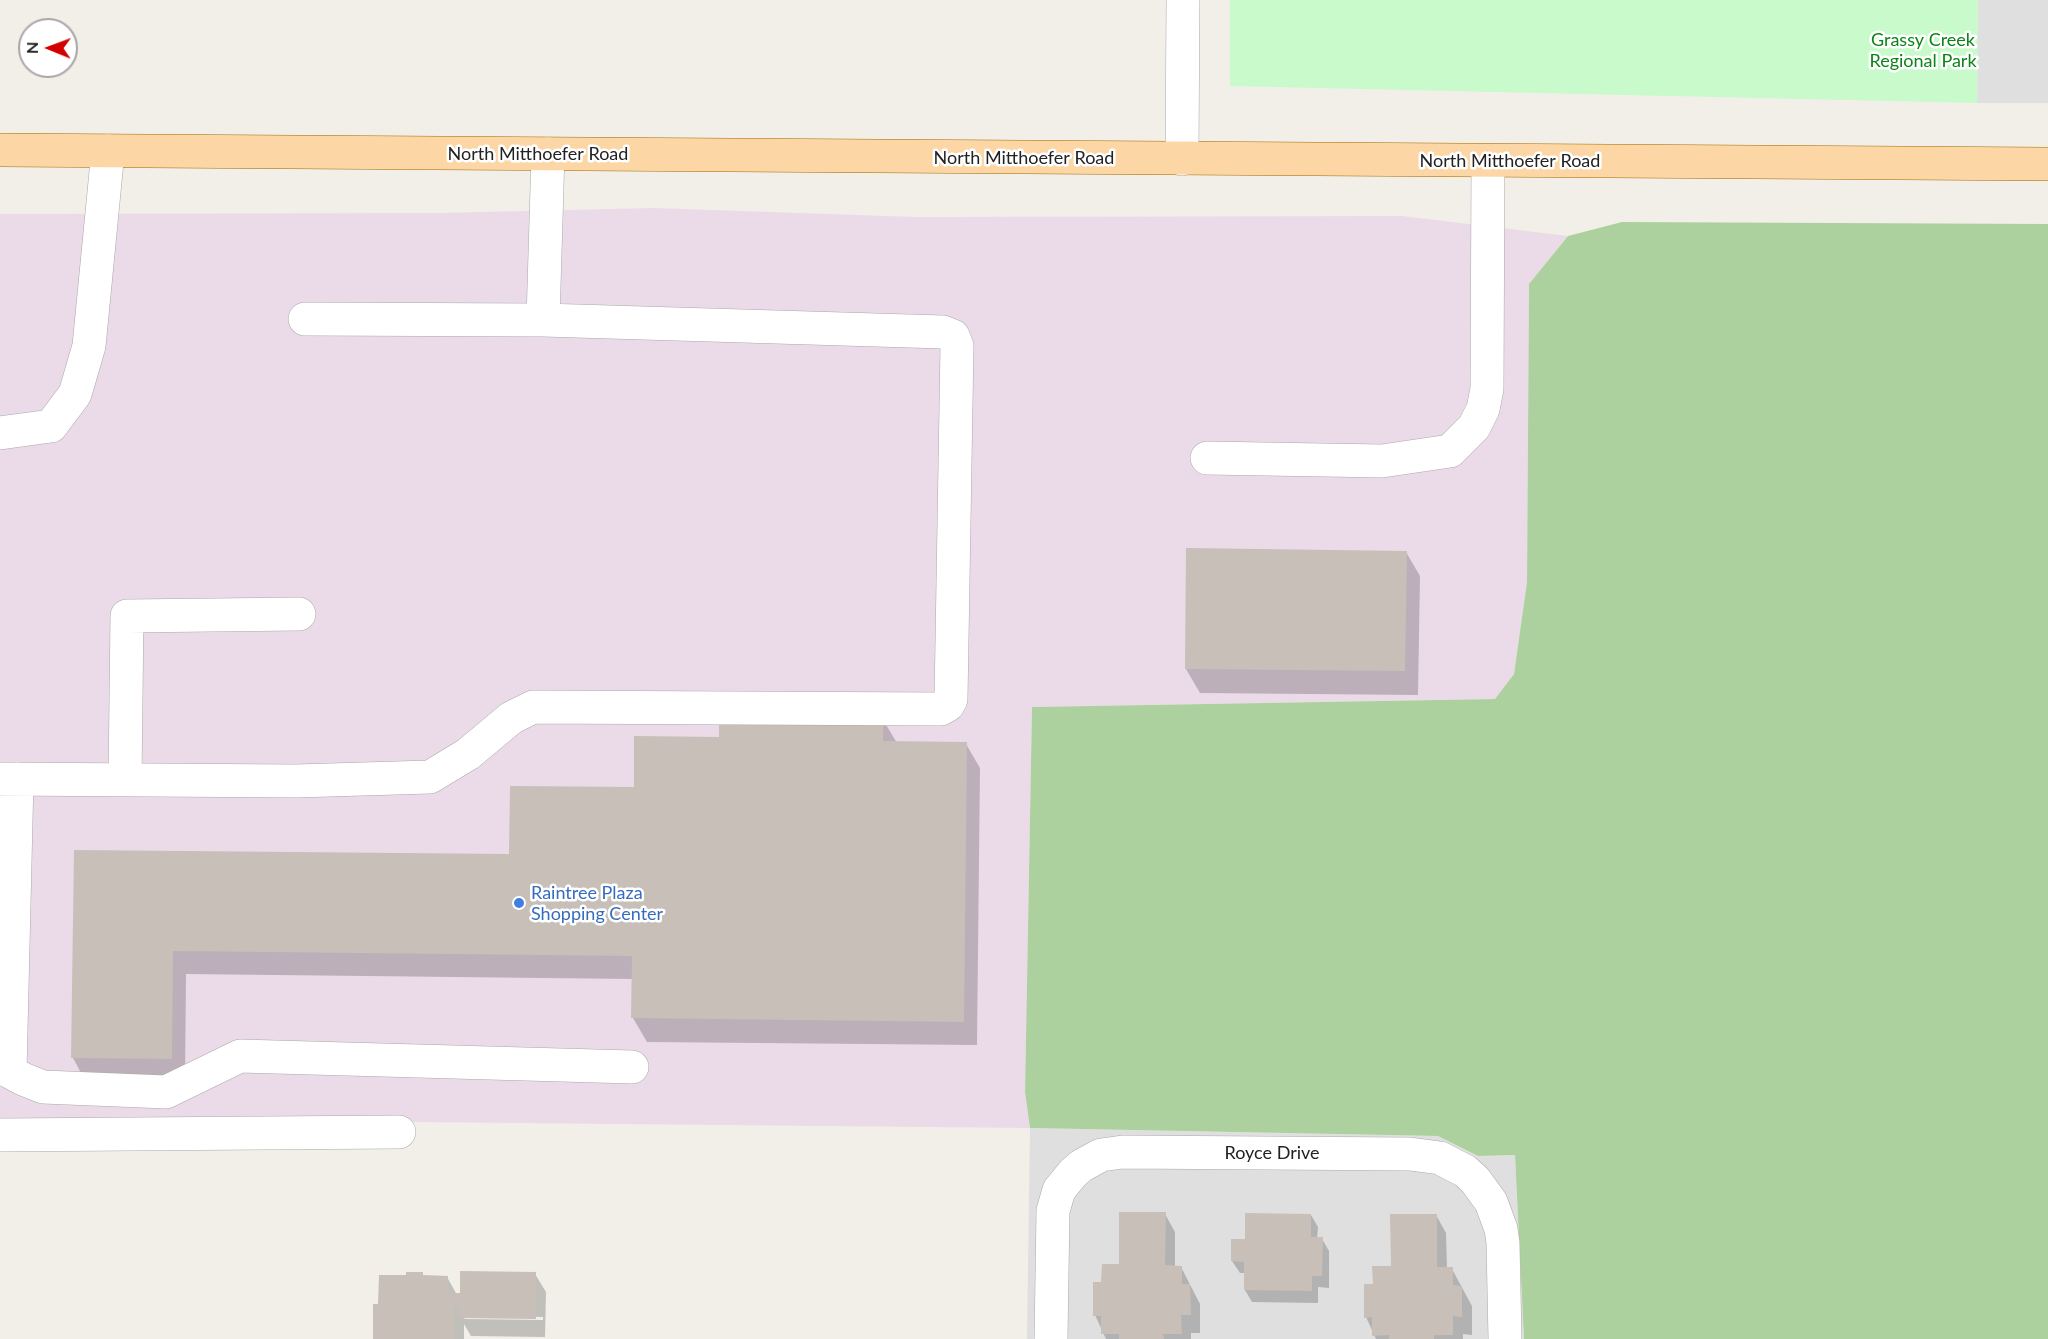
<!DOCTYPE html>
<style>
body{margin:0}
#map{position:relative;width:2048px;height:1339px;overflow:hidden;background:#f2efe9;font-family:Lato,sans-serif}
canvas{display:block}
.north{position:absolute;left:18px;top:18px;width:60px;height:60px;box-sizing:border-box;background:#fff;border:2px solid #a7a7a7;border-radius:50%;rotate:271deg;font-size:16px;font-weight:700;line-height:24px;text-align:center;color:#222}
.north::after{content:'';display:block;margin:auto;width:21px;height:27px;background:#d40000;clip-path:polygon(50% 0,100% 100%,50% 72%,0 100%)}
</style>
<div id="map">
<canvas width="2048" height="1339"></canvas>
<div class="north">N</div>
</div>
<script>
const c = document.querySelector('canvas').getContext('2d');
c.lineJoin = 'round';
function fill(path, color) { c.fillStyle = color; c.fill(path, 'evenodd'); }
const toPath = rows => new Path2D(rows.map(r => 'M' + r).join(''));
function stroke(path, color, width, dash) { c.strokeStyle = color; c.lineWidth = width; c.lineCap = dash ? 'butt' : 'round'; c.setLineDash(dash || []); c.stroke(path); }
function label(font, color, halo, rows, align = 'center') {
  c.font = font + ' Lato,sans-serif'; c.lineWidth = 5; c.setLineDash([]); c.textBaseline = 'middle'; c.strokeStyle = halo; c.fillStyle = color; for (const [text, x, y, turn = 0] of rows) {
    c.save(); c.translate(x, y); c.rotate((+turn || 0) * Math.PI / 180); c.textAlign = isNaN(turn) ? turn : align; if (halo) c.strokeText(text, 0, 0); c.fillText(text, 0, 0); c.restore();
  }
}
const residential = toPath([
 [1978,0,2048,0,2048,103,1977,103],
 [1030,1128,1438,1136,1478,1156,1515,1155,1524,1339,1027,1339]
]);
const industrial = toPath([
 [653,208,916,217,1402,216,1568,236,1529,284,1527,582,1514,674,1495,699,1032,707,1025,1092,1030,1128,0,1118,0,214,439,213]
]);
const forest = toPath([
 [1622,222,2048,224,2048,1339,1524,1339,1515,1155,1478,1156,1438,1136,1030,1128,1025,1092,1032,707,1495,699,1514,674,1527,582,1529,284,1568,236]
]);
const park = toPath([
 [1230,0,1978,0,1977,103,1230,86]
]);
const shadow = toPath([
 [1406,552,1420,576,1418,695,1200,693,1186,669],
 [882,718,897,743,966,744,980,768,977,1045,647,1042,633,1018,633,979,186,974,185,1083,86,1082,73,1058,75,852,511,856,635,789,721,739],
 [1165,1214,1175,1232,1175,1267,1181,1267,1200,1304,1200,1333,1191,1333,1191,1339,1106,1339,1095,1315,1103,1284,1121,1266],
 [1311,1215,1318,1227,1317,1239,1322,1239,1329,1251,1329,1288,1318,1287,1318,1303,1252,1302,1245,1290,1246,1273,1240,1273,1232,1261,1246,1241],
 [1436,1215,1446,1233,1447,1269,1452,1269,1472,1306,1472,1335,1463,1334,1463,1339,1376,1339,1366,1317,1374,1285,1392,1267],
 [535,1274,546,1292,545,1337,471,1336,464,1324,464,1339,374,1339,380,1306,424,1277,447,1277,457,1295],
 [462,1316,543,1317,543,1320,465,1319]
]);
const building = toPath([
 [1186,548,1407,551,1405,671,1185,669],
 [719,714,883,716,883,741,967,742,964,1022,631,1018,632,956,173,951,172,1059,71,1058,74,850,509,854,510,786,634,787,634,736,719,737],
 [1119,1212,1166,1212,1165,1265,1182,1266,1182,1284,1190,1284,1191,1315,1181,1315,1182,1334,1163,1334,1164,1339,1119,1339,1119,1334,1101,1334,1101,1316,1093,1316,1093,1282,1101,1282,1102,1264,1119,1264],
 [1245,1213,1311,1214,1311,1237,1323,1237,1322,1276,1312,1276,1312,1291,1244,1290,1244,1262,1231,1261,1231,1239,1245,1239],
 [1390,1214,1437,1214,1437,1267,1453,1267,1453,1285,1462,1286,1462,1317,1453,1316,1453,1335,1434,1335,1434,1339,1389,1339,1389,1335,1372,1336,1372,1317,1364,1318,1364,1284,1373,1284,1372,1266,1391,1266],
 [460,1271,536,1272,536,1319,459,1318,459,1306,454,1306,454,1339,373,1339,373,1304,378,1304,379,1275,406,1275,406,1272,423,1272,423,1275,448,1276,448,1293,460,1293]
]);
const minor = toPath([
 [1182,159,1183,0],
 [305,319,543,320],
 [0,433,51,426,75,394,89,346,108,151],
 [1207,458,1382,461,1450,451,1474,427,1483,409,1487,389,1488,161],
 [0,779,296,781,430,777,468,754,511,718,533,707,941,709,948,705,951,699,957,346,953,336,943,332,543,320,548,154],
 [17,779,10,1072,23,1079,43,1087,166,1092,240,1056,632,1067],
 [125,780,127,616,299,614],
 [0,1135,399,1132],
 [1051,1339,1053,1211,1059,1190,1073,1173,1081,1166,1101,1155,1123,1152,1410,1154,1440,1158,1465,1171,1475,1180,1491,1202,1501,1229,1503,1243,1505,1339]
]);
const major = toPath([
 [0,150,2048,164]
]);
const markers = [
 [519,903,6,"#3f7fe0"]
];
const parkNames = [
 ["Grassy Creek",1923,40],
 ["Regional Park",1923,61]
];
const streetNames = [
 ["North Mitthoefer Road",538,154],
 ["North Mitthoefer Road",1024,158],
 ["North Mitthoefer Road",1510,161],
 ["Royce Drive",1272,1153]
];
const shopNames = [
 ["Raintree Plaza",531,893],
 ["Shopping Center",531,914]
];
fill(residential, '#e0dfdf');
fill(industrial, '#ebdbe8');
fill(forest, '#add19e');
fill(park, '#c8facc');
fill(shadow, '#0003');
fill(building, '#c7bfb8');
stroke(minor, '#a9a9a9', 34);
stroke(major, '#a06b00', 34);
stroke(minor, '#fff', 33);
stroke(major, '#fcd6a4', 33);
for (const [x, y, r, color] of markers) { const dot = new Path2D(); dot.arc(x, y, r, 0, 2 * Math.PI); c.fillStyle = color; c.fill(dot); stroke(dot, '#fff', 2); }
label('18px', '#0c8416', '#fff', parkNames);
label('18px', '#222', '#fff', streetNames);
label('18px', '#366cbe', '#fff', shopNames, 'left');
</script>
